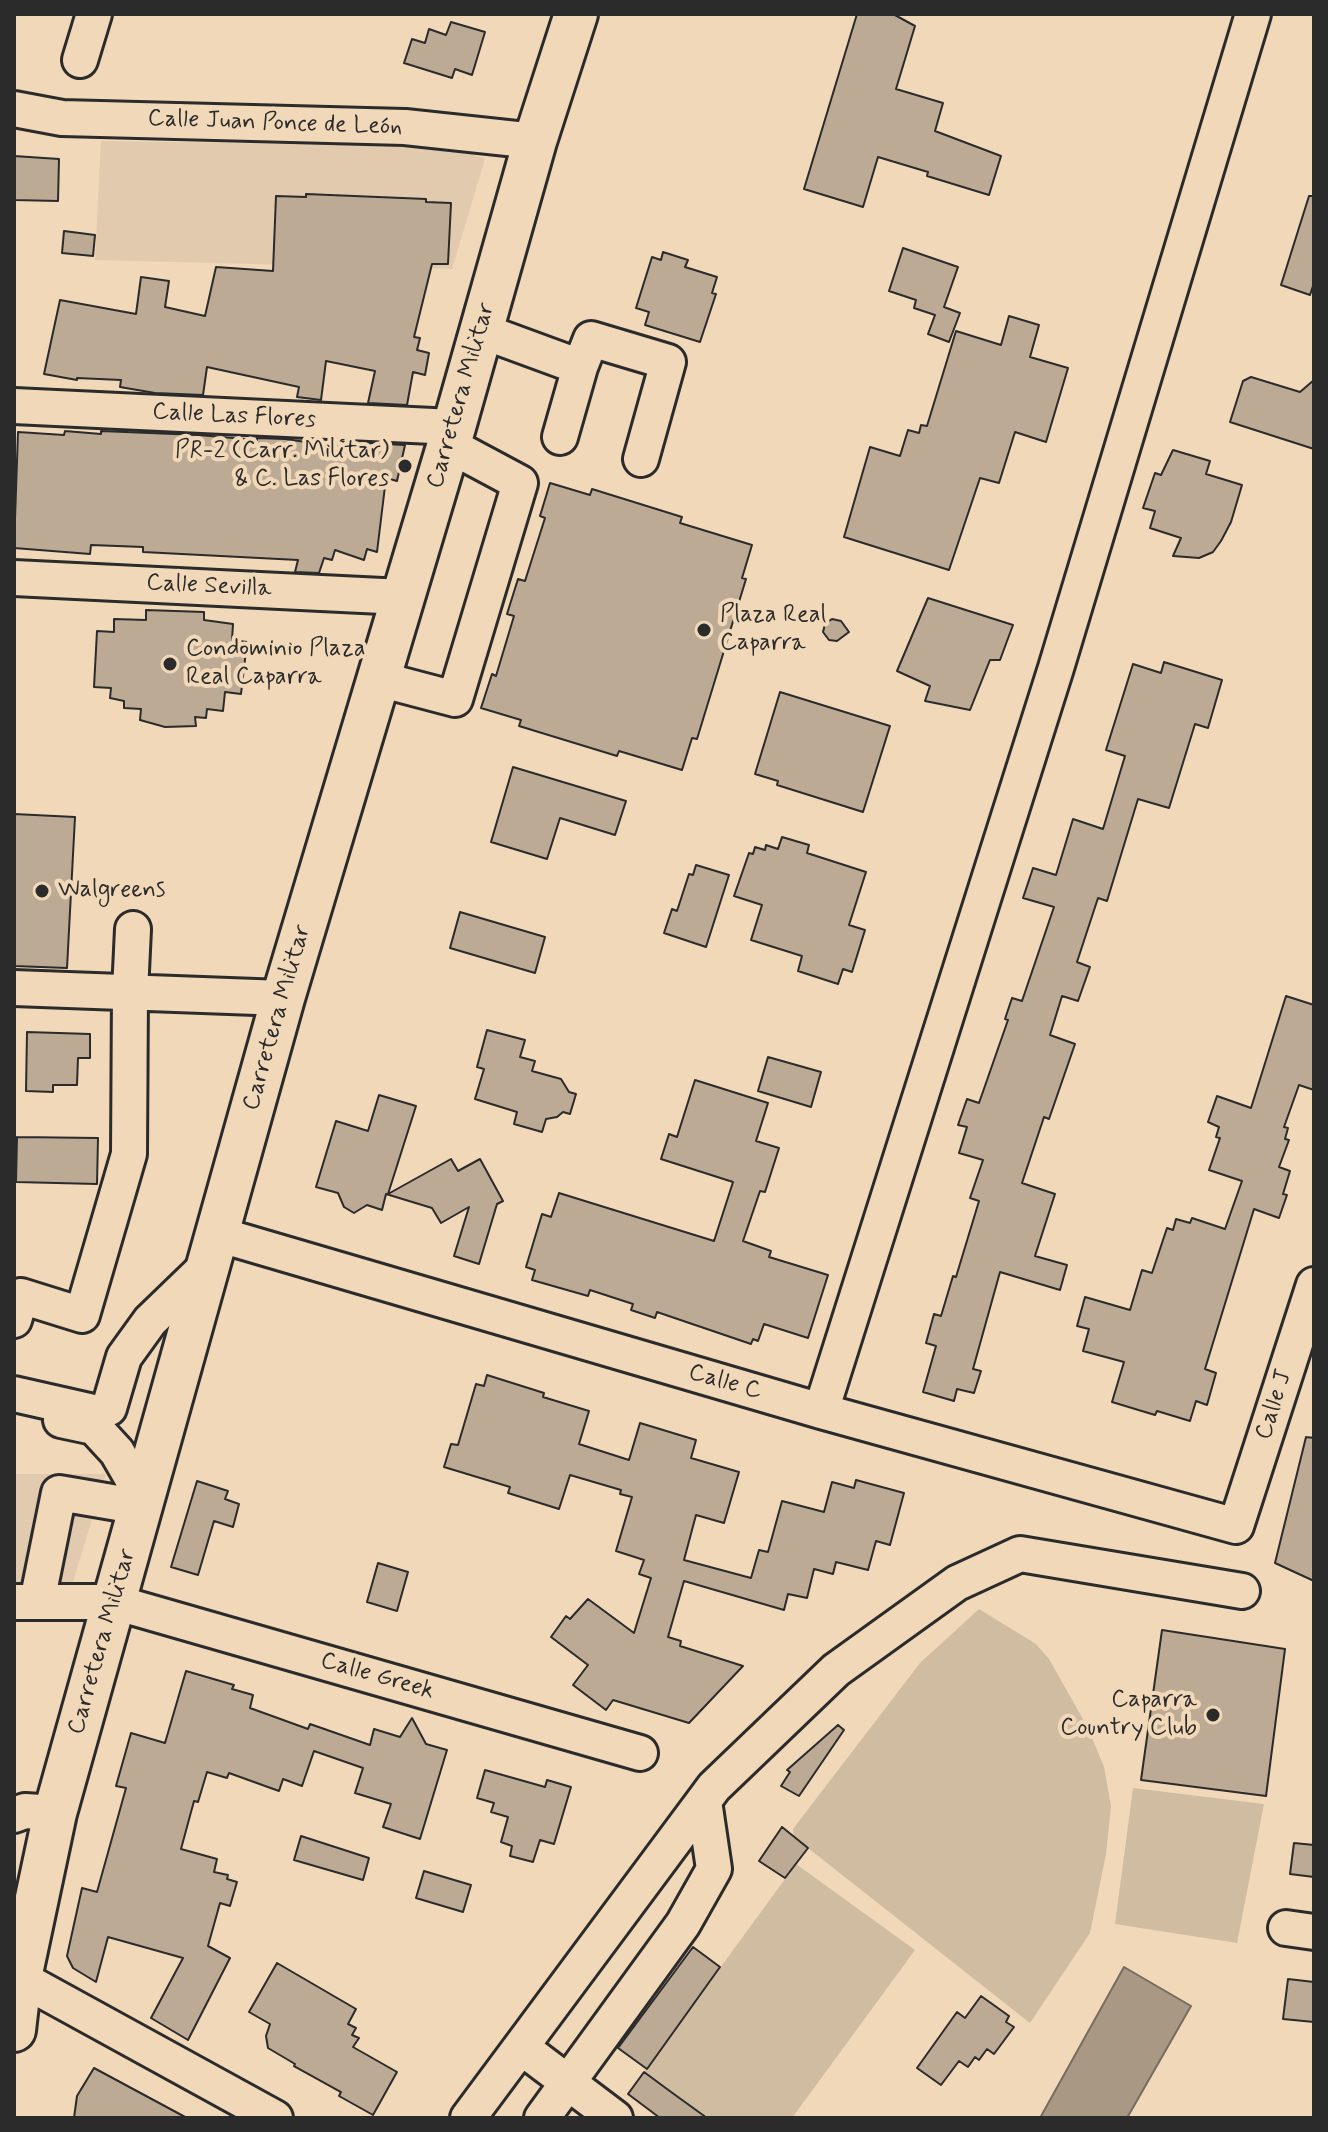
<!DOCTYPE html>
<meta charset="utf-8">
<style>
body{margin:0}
#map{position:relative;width:1328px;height:2132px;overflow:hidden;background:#f1d8b9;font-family:Mynerve,sans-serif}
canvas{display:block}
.frame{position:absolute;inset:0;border:16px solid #2b2b2b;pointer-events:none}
</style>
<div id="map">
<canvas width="1328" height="2132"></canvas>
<div class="frame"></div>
</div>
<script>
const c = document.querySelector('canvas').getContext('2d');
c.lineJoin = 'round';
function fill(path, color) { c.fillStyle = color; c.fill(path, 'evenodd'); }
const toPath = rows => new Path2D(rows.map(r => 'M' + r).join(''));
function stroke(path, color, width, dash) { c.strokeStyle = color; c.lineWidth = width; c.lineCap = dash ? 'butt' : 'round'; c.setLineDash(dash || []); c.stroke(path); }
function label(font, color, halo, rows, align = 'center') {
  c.font = font + ' Mynerve,sans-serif'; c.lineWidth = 8; c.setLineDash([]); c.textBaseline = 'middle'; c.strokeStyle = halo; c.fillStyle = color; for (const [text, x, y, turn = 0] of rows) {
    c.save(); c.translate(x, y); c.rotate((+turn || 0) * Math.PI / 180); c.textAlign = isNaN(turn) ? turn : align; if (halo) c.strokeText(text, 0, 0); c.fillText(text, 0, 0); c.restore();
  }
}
const built = toPath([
 [101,141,423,146,460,150,485,159,452,269,95,260],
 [14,1474,106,1474,64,1611,14,1611]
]);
const green = toPath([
 [979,1609,1036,1644,1049,1659,1088,1728,1104,1767,1111,1806,1106,1854,1090,1933,1030,2023,794,1837,793,1829,920,1663],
 [1133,1788,1264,1804,1237,1943,1115,1924],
 [796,1864,915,1950,792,2118,707,2118,644,2072]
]);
const water = toPath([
 [1124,1967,1191,2006,1127,2118,1040,2118,1124,1967]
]);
const building = toPath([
 [857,14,893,14,915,26,896,89,943,103,935,131,1001,156,989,195,927,176,928,172,878,157,863,207,804,189,857,14],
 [451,22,485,32,472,75,455,69,452,78,404,63,412,39,425,43,429,29,446,35,451,22],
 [14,156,59,159,58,201,14,200,14,156],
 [306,194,426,199,426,202,451,203,448,264,432,264,414,337,420,338,417,350,429,353,425,375,413,372,407,405,368,403,375,371,326,361,321,400,297,397,299,387,207,367,203,395,155,393,120,387,121,380,77,378,77,380,44,374,60,300,136,314,141,277,169,281,165,307,205,316,216,267,273,271,276,196,306,197,306,194],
 [1309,196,1314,196,1314,283,1310,295,1281,285,1309,196],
 [64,231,95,235,93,256,62,253,64,231],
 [903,248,958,267,944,307,960,313,949,342,928,334,935,315,914,308,916,300,889,291,903,248],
 [663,252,688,260,685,267,717,277,712,293,716,294,700,342,645,325,649,312,636,308,652,257,661,260,663,252],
 [1009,316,1039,325,1030,357,1068,368,1046,442,1015,432,999,483,980,478,949,570,844,537,870,447,900,456,908,430,919,433,921,425,927,426,956,331,1001,345,1009,316],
 [1251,377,1300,392,1314,380,1314,449,1230,422,1243,381,1251,377],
 [65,431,101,434,101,431,198,435,257,440,257,438,285,439,341,447,342,442,405,445,397,481,386,478,377,552,367,549,364,560,335,550,332,560,324,558,319,573,295,572,298,560,143,552,143,547,91,545,90,554,14,548,18,432,64,435,65,431],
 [1173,450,1210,461,1206,474,1242,485,1231,522,1221,541,1213,552,1199,558,1173,556,1181,538,1150,528,1155,511,1143,508,1155,473,1161,475,1173,450],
 [550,483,590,495,592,489,682,517,680,523,752,545,742,578,746,579,697,739,692,738,682,770,619,751,617,756,519,726,521,720,481,708,492,674,496,676,514,616,507,614,518,579,525,581,545,518,540,516,550,483],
 [928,598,1013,625,1000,660,990,660,970,710,925,701,930,686,897,671,928,598],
 [146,610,204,612,204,620,233,624,232,640,247,642,241,694,225,692,223,711,207,709,206,718,195,717,196,726,165,727,140,720,141,709,124,708,124,701,110,698,111,688,94,687,97,631,114,632,114,619,146,620,146,610],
 [832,619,841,621,849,632,837,641,829,640,823,632,825,624,832,619],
 [1164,662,1222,680,1208,728,1195,724,1169,808,1138,799,1107,901,1098,898,1077,962,1090,967,1078,1001,1062,996,1050,1035,1075,1044,1049,1119,1044,1117,1022,1183,1055,1194,1035,1256,1067,1265,1060,1290,1000,1272,973,1369,981,1371,974,1393,957,1389,954,1401,923,1392,936,1346,926,1343,934,1314,941,1316,953,1276,956,1277,979,1201,970,1198,983,1160,959,1153,967,1127,958,1125,967,1099,979,1103,1008,1020,1005,1019,1012,998,1022,1001,1054,907,1023,898,1033,868,1056,875,1073,819,1103,829,1125,756,1106,750,1133,664,1161,673,1164,662],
 [780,692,890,726,863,812,777,785,778,781,755,774,780,692],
 [513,767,626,801,615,835,560,818,547,859,491,842,513,767],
 [14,814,75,817,67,968,14,966,14,814],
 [782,837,809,845,807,853,866,872,849,925,865,930,852,972,843,969,838,984,798,971,802,956,751,940,762,905,734,896,749,853,753,854,755,847,765,850,766,845,778,849,782,837],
 [696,865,729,875,706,947,664,933,672,909,677,911,689,874,693,875,696,865],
 [460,912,545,937,535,973,450,948,460,912],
 [1286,996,1314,1005,1314,1090,1299,1085,1284,1127,1288,1128,1285,1139,1289,1140,1279,1167,1290,1171,1283,1194,1287,1195,1279,1218,1254,1209,1205,1369,1216,1373,1207,1405,1196,1401,1190,1421,1157,1411,1155,1415,1112,1402,1124,1362,1083,1351,1089,1329,1077,1326,1085,1297,1130,1310,1142,1270,1152,1273,1167,1228,1173,1230,1176,1219,1190,1223,1192,1218,1225,1229,1242,1181,1209,1170,1220,1138,1216,1137,1219,1127,1208,1122,1217,1096,1251,1108,1286,996],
 [487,1030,525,1040,520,1057,535,1061,532,1071,561,1079,569,1092,576,1094,570,1114,563,1112,557,1117,546,1119,542,1132,514,1124,517,1112,475,1099,484,1069,477,1067,487,1030],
 [27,1032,90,1034,90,1058,78,1058,77,1085,53,1085,53,1092,26,1091,27,1032],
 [768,1057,821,1072,811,1107,758,1091,768,1057],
 [695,1080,768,1103,756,1141,779,1148,765,1192,760,1191,743,1241,771,1251,769,1257,828,1275,808,1338,764,1324,758,1341,753,1339,751,1344,657,1312,655,1318,631,1310,633,1304,590,1290,588,1296,532,1280,535,1270,526,1267,542,1214,551,1217,559,1193,714,1241,733,1182,661,1159,669,1134,677,1137,695,1080],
 [379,1095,416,1106,388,1194,451,1159,458,1171,480,1159,503,1201,497,1204,479,1264,454,1256,469,1207,441,1223,432,1208,386,1194,382,1210,367,1205,354,1213,344,1207,338,1193,316,1187,336,1121,368,1131,379,1095],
 [17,1137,98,1138,97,1184,16,1182,17,1137],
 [487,1375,544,1393,543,1397,589,1411,579,1444,629,1460,640,1423,696,1440,691,1458,739,1472,724,1523,696,1515,684,1560,751,1578,759,1550,768,1552,782,1501,824,1512,832,1482,854,1488,856,1480,904,1493,890,1545,876,1541,868,1570,836,1562,833,1574,814,1569,807,1598,788,1594,784,1610,684,1581,668,1637,681,1641,680,1646,743,1666,689,1723,613,1700,606,1710,573,1685,588,1665,551,1637,566,1616,570,1619,588,1599,634,1633,651,1578,639,1574,644,1560,616,1551,632,1497,620,1494,621,1490,570,1475,559,1509,508,1493,510,1487,444,1467,451,1444,458,1445,476,1384,484,1386,487,1375],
 [1306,1437,1314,1438,1314,1581,1275,1563,1306,1437],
 [197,1481,228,1491,225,1499,239,1504,233,1527,214,1521,198,1575,171,1567,197,1481],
 [378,1563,408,1572,397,1611,367,1602,378,1563],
 [1162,1630,1285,1649,1266,1796,1141,1780,1162,1630],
 [186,1671,234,1685,232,1689,253,1695,250,1708,308,1729,310,1724,370,1745,374,1729,400,1737,412,1718,426,1744,447,1750,420,1839,383,1827,391,1804,355,1793,363,1768,314,1751,302,1786,283,1779,279,1791,229,1773,227,1778,207,1772,198,1802,194,1801,181,1849,217,1859,214,1872,228,1875,227,1879,237,1882,230,1906,220,1903,208,1946,230,1958,188,2040,151,2018,183,1958,108,1937,96,1982,73,1968,67,1956,82,1888,97,1892,126,1788,116,1786,131,1733,165,1743,186,1671],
 [838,1725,844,1730,799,1796,781,1786,790,1772,787,1770,838,1725],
 [485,1770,545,1787,547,1780,571,1787,554,1844,540,1840,533,1862,510,1856,512,1846,501,1842,508,1817,491,1812,494,1803,477,1798,485,1770],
 [782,1827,808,1848,785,1878,759,1861,782,1827],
 [301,1836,369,1858,363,1880,294,1860,301,1836],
 [1294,1843,1314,1845,1314,1877,1290,1874,1294,1843],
 [424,1871,471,1885,463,1912,416,1898,424,1871],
 [693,1947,720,1967,647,2069,618,2048,693,1947],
 [277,1963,356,2009,348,2024,356,2028,352,2035,359,2038,353,2047,397,2072,373,2115,339,2096,341,2092,294,2066,295,2064,268,2048,266,2036,270,2024,249,2012,277,1963],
 [1288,1979,1314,1982,1314,2022,1283,2019,1288,1979],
 [981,1996,1009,2016,1006,2022,1014,2027,994,2054,987,2049,979,2060,975,2057,968,2067,959,2061,941,2085,917,2068,957,2012,965,2018,981,1996],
 [94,2068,187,2118,74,2118,77,2096,94,2068],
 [644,2072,667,2089,707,2118,660,2118,628,2094,644,2072]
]);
const minor = toPath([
 [80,60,94,14],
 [14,109,62,118,405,127,535,141],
 [482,331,580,367,591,339,668,362,641,459],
 [14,406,454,427],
 [560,437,580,367],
 [14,578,403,597],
 [379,679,455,699,520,483,449,445],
 [14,988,283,998],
 [217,1234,821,1411,1236,1526,1314,1285],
 [14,1320,21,1296,82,1315,129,1154,130,992,133,929],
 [14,1394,98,1413,109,1408,124,1357,150,1321,208,1265],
 [821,1411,1056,668,1253,14],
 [61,1420,94,1427,117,1452,144,1499],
 [14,1602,114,1602,640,1753],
 [37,1602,59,1493,141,1507],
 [14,1815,25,1811,55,1813],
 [1286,1928,1314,1932],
 [20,1978,275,2118],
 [521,2047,615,2118],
 [468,2118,714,1787,836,1670,957,1583,1020,1554,1242,1591],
 [542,2118,683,1924,714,1869,704,1801]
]);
const major = toPath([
 [14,2030,20,1978,55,1813,114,1602,283,998,454,427,535,141,576,14]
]);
const markers = [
 [405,466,8,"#2b2b2b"],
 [704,630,8,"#2b2b2b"],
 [170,664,8,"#2b2b2b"],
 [42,891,8,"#2b2b2b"],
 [1213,1715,8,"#2b2b2b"]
];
const streetNames = [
 ["Calle Juan Ponce de León",275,124,2],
 ["Carretera Militar",462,396,-74],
 ["Calle Las Flores",234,417,3],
 ["Calle Sevilla",209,587,3],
 ["Carretera Militar",278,1018,-74],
 ["Calle C",725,1383,16],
 ["Calle J",1275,1405,-72],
 ["Carretera Militar",103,1642,-74],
 ["Calle Greek",377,1677,16]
];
const poiNames = [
 ["PR-2 (Carr. Militar)",389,452,"right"],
 ["& C. Las Flores",389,480,"right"],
 ["Plaza Real",720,616],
 ["Caparra",720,644],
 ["Condominio Plaza",186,650],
 ["Real Caparra",186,678],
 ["Walgreens",58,891],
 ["Caparra",1197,1701,"right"],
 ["Country Club",1197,1729,"right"]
];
fill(built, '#e1caae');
fill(green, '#d0bca1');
fill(water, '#a89884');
stroke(water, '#766c60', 2);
fill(building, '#bdaa94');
stroke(building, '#2b2b2b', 2);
stroke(minor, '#2b2b2b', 40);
stroke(major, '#2b2b2b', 48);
stroke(minor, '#f1d8b9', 34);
stroke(major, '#f1d8b9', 42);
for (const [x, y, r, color] of markers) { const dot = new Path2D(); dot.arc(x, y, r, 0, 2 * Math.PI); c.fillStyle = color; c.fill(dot); stroke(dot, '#f1d8b9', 3); }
label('24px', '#2b2b2b', '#f1d8b9', streetNames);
label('24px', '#2b2b2b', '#f1d8b9', poiNames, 'left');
</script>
